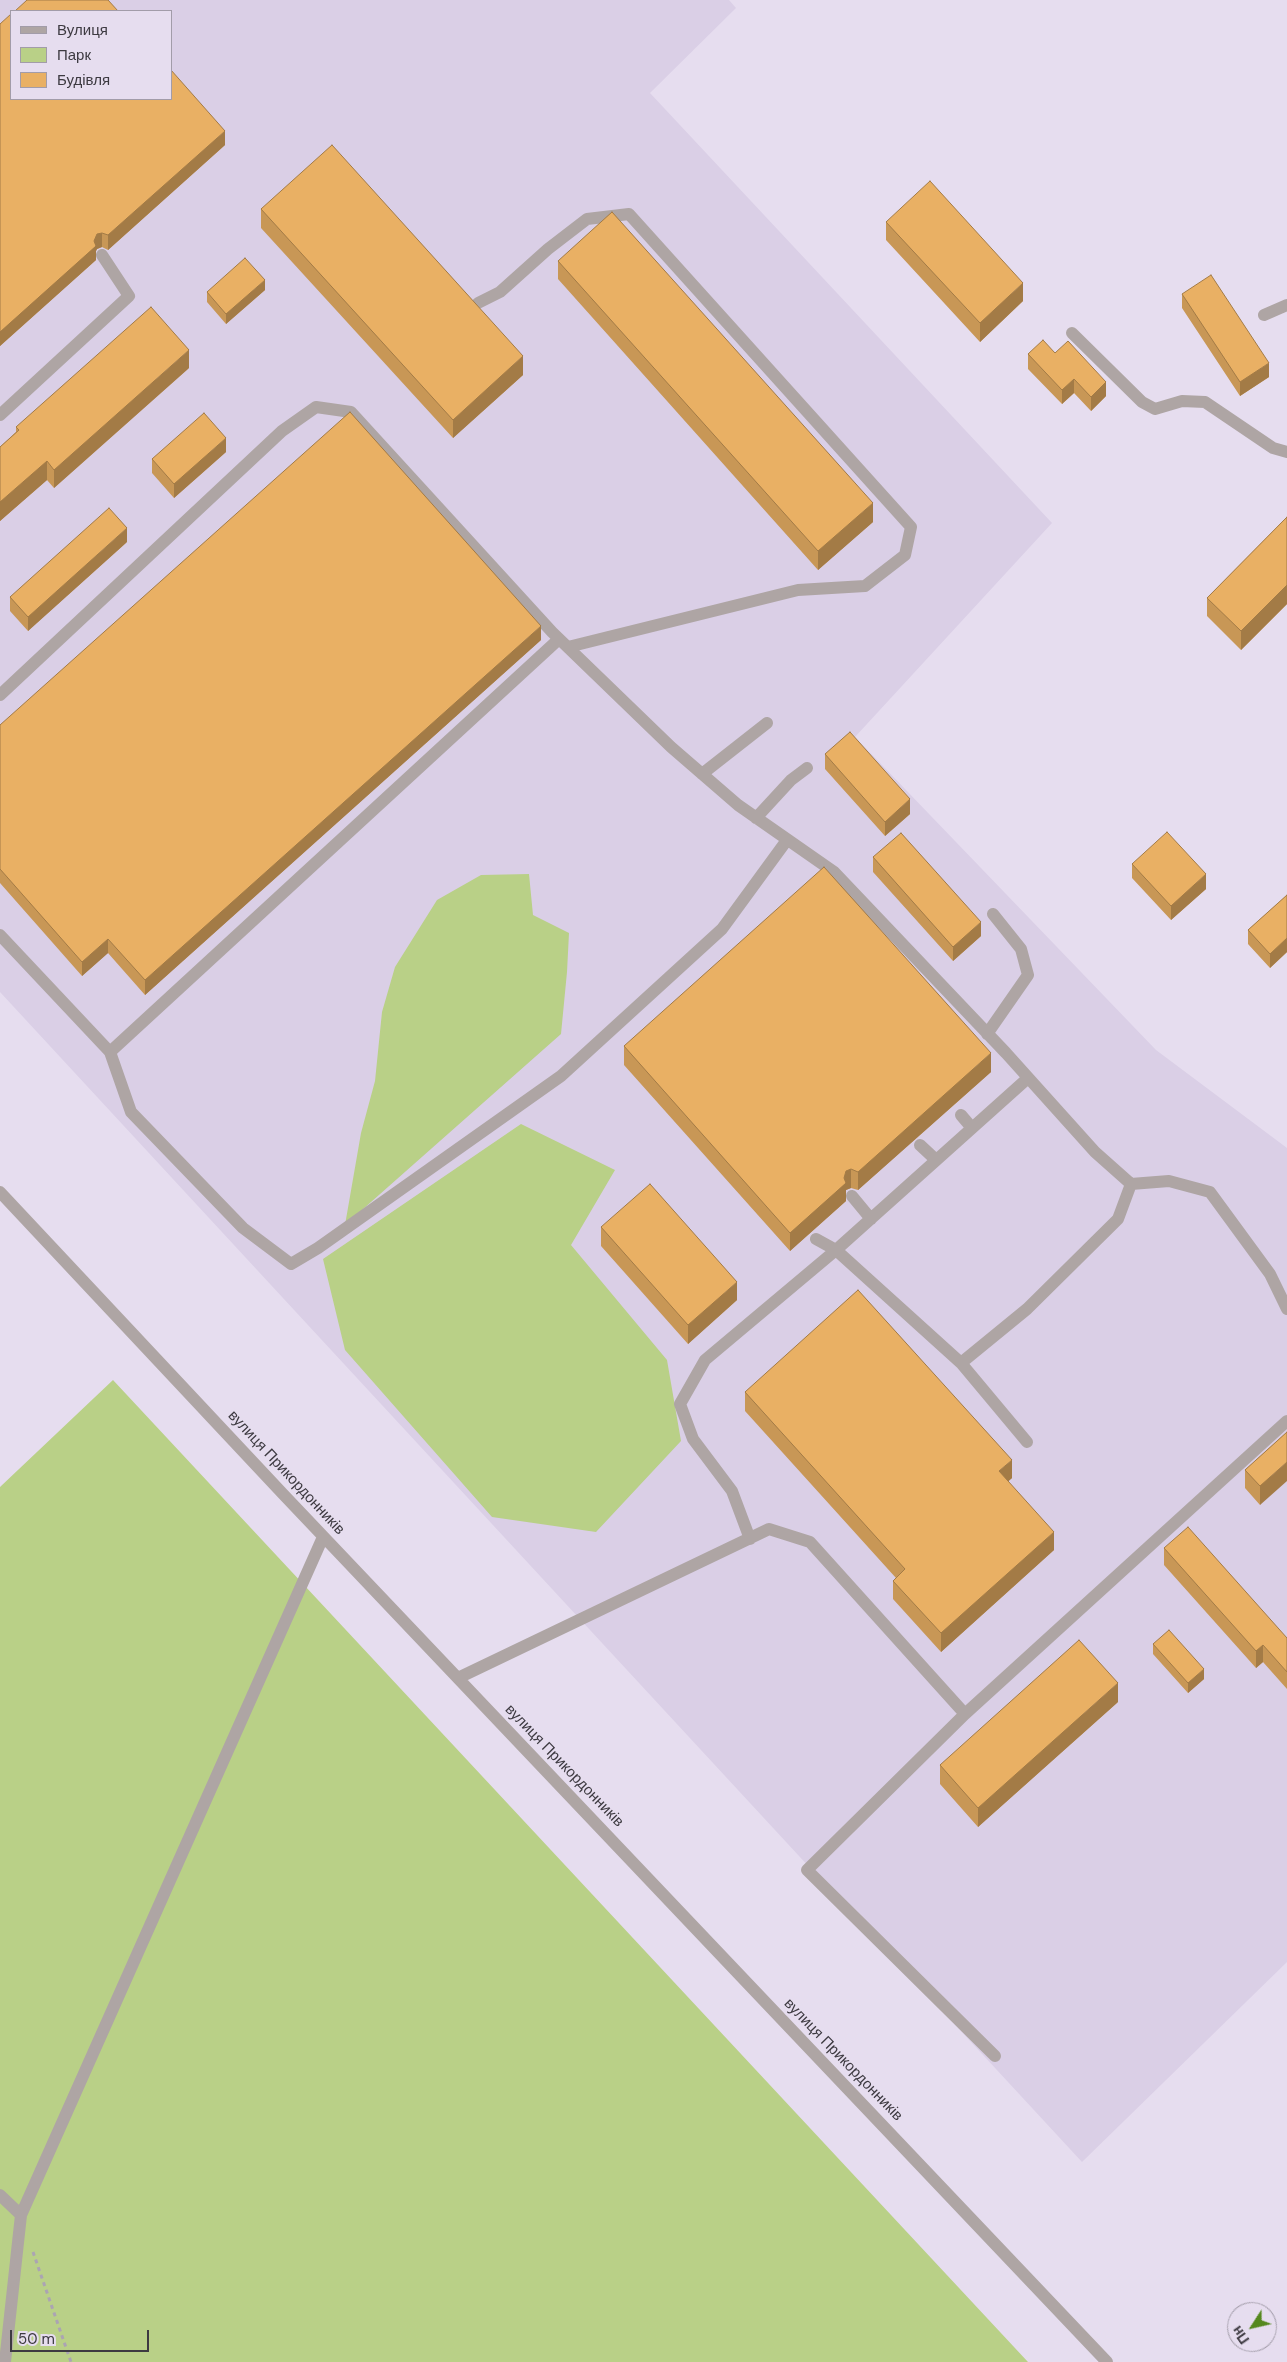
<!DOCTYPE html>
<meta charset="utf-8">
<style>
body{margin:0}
#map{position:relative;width:1287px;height:2362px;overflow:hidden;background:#e6ddef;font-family:"DM Sans",sans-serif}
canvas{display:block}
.legend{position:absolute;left:10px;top:10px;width:162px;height:90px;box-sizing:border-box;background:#e6ddef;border:1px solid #a29ca9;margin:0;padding:6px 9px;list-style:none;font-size:15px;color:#3d3a41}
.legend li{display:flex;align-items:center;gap:10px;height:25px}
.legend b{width:25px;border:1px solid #a29ca9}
.north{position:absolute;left:1227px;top:2302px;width:50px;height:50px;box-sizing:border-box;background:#e6ddef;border:1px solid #a29ca9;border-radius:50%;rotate:235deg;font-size:14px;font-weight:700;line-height:20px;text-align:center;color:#3d3a41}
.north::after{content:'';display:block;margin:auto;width:18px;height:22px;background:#55881e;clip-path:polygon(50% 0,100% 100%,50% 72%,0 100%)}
.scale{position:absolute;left:10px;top:2330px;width:139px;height:22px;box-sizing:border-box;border:2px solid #3d3a41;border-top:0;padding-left:6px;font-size:15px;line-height:18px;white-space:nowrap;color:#3d3a41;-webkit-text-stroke:4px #e6ddef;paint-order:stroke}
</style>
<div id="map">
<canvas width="1287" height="2362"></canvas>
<ul class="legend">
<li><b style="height:6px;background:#aea5a4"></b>Вулиця</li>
<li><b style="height:14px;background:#b9d087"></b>Парк</li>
<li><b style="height:14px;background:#e9b064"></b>Будівля</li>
</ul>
<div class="north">Пн</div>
<div class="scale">50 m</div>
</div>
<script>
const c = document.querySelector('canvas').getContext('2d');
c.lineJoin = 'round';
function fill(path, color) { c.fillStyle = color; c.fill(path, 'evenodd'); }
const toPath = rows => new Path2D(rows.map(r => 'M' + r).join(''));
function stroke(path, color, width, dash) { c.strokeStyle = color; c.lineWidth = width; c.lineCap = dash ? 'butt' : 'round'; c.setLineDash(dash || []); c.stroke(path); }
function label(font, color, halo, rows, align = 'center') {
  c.font = font + ' "DM Sans",sans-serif'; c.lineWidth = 5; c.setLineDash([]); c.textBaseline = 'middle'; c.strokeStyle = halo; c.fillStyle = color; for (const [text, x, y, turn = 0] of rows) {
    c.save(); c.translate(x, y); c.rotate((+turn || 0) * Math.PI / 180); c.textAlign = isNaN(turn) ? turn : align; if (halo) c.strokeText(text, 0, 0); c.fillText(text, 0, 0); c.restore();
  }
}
const built = toPath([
 [0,0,729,0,736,8,650,93,1052,523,855,737,1156,1050,1287,1148,1287,1962,1082,2162,0,992],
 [11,11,171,11,171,99,11,99]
]);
const green = toPath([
 [529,874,533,915,569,933,567,972,561,1034,345,1225,361,1133,375,1081,382,1012,395,967,437,900,481,875],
 [521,1124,615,1170,571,1245,667,1360,681,1441,596,1532,492,1517,345,1350,323,1259],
 [113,1380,1028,2362,0,2362,0,1487]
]);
const path = toPath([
 [33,2252,71,2362]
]);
const minor = toPath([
 [478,303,500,292,548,249,587,219,629,214,911,527,905,555,865,586,798,590,568,647],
 [1264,315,1287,305],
 [1072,333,1142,402,1155,409,1182,401,1205,402,1273,448,1287,452],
 [0,415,129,296,102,255],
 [0,695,282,431,316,407,351,412,552,632,671,747,738,805,834,872,1006,1053,1095,1152,1131,1184,1169,1181,1210,1192,1270,1274,1287,1309],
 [702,774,767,723],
 [756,818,791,780,807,768],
 [0,935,110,1052,559,639],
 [987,1034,1028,975,1021,949,993,914],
 [110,1052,131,1112,243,1228,291,1264,318,1248,561,1076,722,929,787,840],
 [961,1115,972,1128],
 [920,1145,935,1159],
 [0,1192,283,1494,1107,2362],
 [852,1196,871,1219],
 [816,1239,836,1250,1028,1078],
 [961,1363,1027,1309,1118,1219,1131,1184],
 [750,1539,732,1491,693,1439,680,1404,705,1360,836,1250,961,1363,1027,1442],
 [458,1678,769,1529,810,1542,965,1714,807,1870,995,2056],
 [965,1714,1287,1421],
 [0,2195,21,2215],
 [5,2362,21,2215,323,1537]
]);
const wall = toPath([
 [0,24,225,145,108,250,102,247,97,249,96,251,96,260,0,346],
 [261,209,523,375,453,438,261,228],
 [886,222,1023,301,980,342,886,240],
 [558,261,873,522,818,570,558,279],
 [265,290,226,324,207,302,207,292],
 [1182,294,1269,377,1240,396,1182,308],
 [1055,353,1106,396,1091,411,1074,393,1062,404,1028,369,1028,354],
 [189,368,54,488,47,480,0,521,0,447,16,432,16,427],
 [226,452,174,498,152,473,152,459],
 [1287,517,1287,604,1241,650,1207,616,1207,598],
 [127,542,28,631,10,611,10,597],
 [541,640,145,995,108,953,82,976,0,883,0,725],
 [825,754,910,814,885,836,825,769],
 [873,857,981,936,953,961,873,872],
 [1132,864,1206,889,1171,920,1132,878],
 [1287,895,1287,952,1270,968,1248,944,1248,930],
 [624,1046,991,1072,858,1190,851,1188,846,1190,846,1201,790,1251,624,1065],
 [601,1227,737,1300,688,1344,601,1246],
 [745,1392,1012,1478,1008,1481,1054,1550,941,1652,893,1599,893,1581,896,1578,745,1411],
 [1287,1432,1260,1505,1245,1488,1245,1470],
 [1164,1548,1287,1638,1287,1689,1263,1662,1256,1668,1164,1565],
 [1153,1644,1204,1679,1188,1693,1153,1654],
 [1118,1702,978,1827,940,1784,940,1765]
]);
const shadedWall = toPath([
 [225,131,225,145,108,250,108,235],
 [102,233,102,247,97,249,96,251,96,260,0,346,0,332,97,234],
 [265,280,265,290,226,324,226,314],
 [1023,283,1023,301,980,342,980,323],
 [189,350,189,368,54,488,54,470],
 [523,356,523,375,453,438,453,420],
 [1269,363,1269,377,1240,396,1240,382],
 [1074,379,1074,393,1062,404,1062,390],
 [1106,382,1106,396,1091,411,1091,397],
 [226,438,226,452,174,498,174,484],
 [47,461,47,480,0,521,0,502],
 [873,503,873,522,818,570,818,551],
 [127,528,127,542,28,631,28,617],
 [1287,585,1287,604,1241,650,1241,631],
 [541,626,541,640,145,995,145,980],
 [910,799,910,814,885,836,885,822],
 [1206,874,1206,889,1171,920,1171,906],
 [981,922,981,936,953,961,953,947],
 [1287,938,1287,952,1270,968,1270,954],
 [108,939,108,953,82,976,82,962],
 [991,1053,991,1072,858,1190,858,1172],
 [851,1169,851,1188,846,1190,846,1201,790,1251,790,1233,844,1178,846,1171],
 [737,1282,737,1300,688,1344,688,1325],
 [1012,1460,1012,1478,999,1490,999,1471],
 [1287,1462,1287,1481,1260,1505,1260,1486],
 [1054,1532,1054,1550,941,1652,941,1633],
 [1263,1645,1263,1662,1256,1668,1256,1651],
 [1204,1669,1204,1679,1188,1693,1188,1683],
 [1118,1683,1118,1702,978,1827,978,1808]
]);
const building = toPath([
 [27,0,108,0,118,11,15,11,27,0],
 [11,14,11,99,171,99,171,70,225,131,108,235,102,233,97,234,94,241,96,246,0,332,0,24,11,14],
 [332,145,523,356,453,420,261,209,332,145],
 [930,181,1023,283,980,323,886,222,930,181],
 [612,212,873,503,818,551,558,261,612,212],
 [245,258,265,280,226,314,207,292,245,258],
 [1211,275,1269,363,1240,382,1182,294,1211,275],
 [151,307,189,350,54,470,47,461,0,502,0,447,19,430,16,427,151,307],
 [1043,340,1055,353,1068,341,1106,382,1091,397,1074,379,1062,390,1028,354,1043,340],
 [350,412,541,626,145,980,108,939,82,962,0,869,0,725,350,412],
 [204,413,226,438,174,484,152,459,204,413],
 [109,508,127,528,28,617,10,597,109,508],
 [1287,517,1287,585,1241,631,1207,598,1287,517],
 [850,732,910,799,885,822,825,754,850,732],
 [1167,832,1206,874,1171,906,1132,864,1167,832],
 [901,833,981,922,953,947,873,857,901,833],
 [824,867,991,1053,858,1172,851,1169,846,1171,844,1178,846,1183,790,1233,624,1046,824,867],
 [1287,895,1287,938,1270,954,1248,930,1287,895],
 [650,1184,737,1282,688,1325,601,1227,650,1184],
 [858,1290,1012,1460,999,1471,1054,1532,941,1633,893,1581,905,1569,745,1392,858,1290],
 [1287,1432,1287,1462,1260,1486,1245,1470,1287,1432],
 [1188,1527,1287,1638,1287,1672,1263,1645,1256,1651,1164,1548,1188,1527],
 [1169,1630,1204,1669,1188,1683,1153,1644,1169,1630],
 [1079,1640,1118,1683,978,1808,940,1765,1079,1640]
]);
const streetNames = [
 ["вулиця Прикордонників",286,1473,47],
 ["вулиця Прикордонників",564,1766,46],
 ["вулиця Прикордонників",843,2060,46]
];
fill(built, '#dacfe6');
fill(green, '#b9d087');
stroke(path, '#aba4b3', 3, [4, 4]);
stroke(minor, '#aea5a4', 12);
fill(wall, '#c89756');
fill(shadedWall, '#a37b46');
fill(building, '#e9b064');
stroke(building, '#a37b46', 1);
label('15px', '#3d3a41', '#e6ddef', streetNames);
</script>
